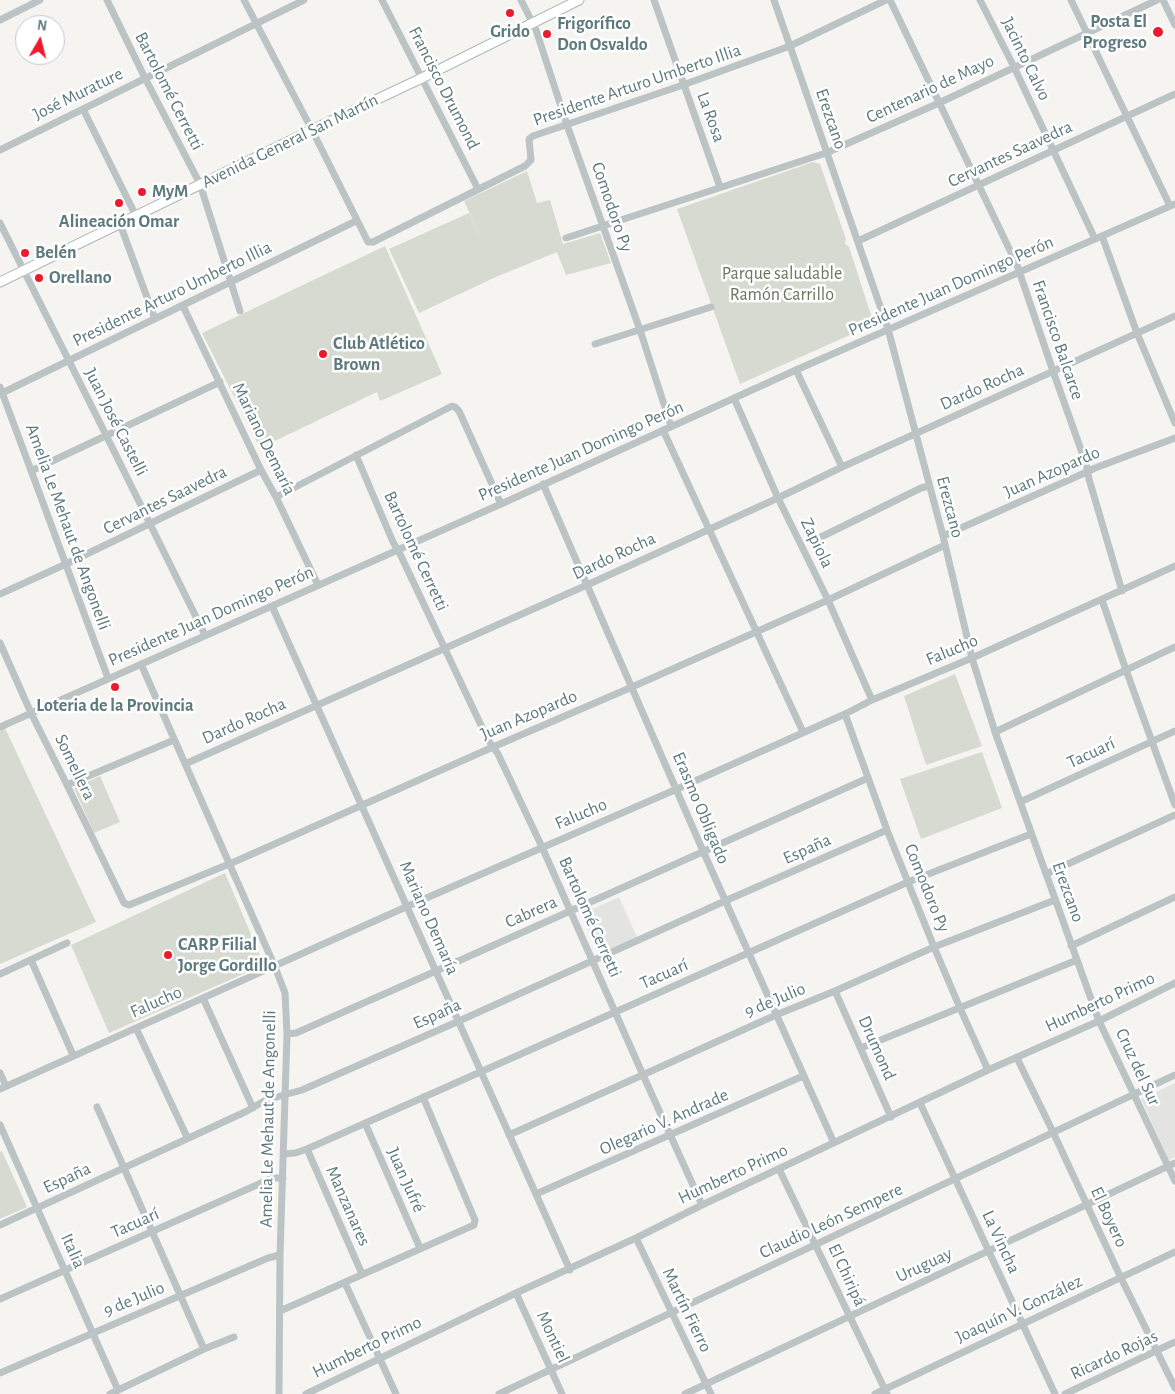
<!DOCTYPE html>
<meta charset="utf-8">
<style>
body{margin:0}
#map{position:relative;width:1175px;height:1394px;overflow:hidden;background:#f5f4f1;font-family:"Alegreya Sans",sans-serif}
canvas{display:block}
.north{position:absolute;left:15px;top:15px;width:50px;height:50px;box-sizing:border-box;background:#fff;border:1px solid #bfcacb;border-radius:50%;rotate:8deg;font-size:14px;font-weight:700;line-height:20px;text-align:center;color:#5e7a7e}
.north::after{content:'';display:block;margin:auto;width:18px;height:22px;background:#ed192d;clip-path:polygon(50% 0,100% 100%,50% 72%,0 100%)}
</style>
<div id="map">
<canvas width="1175" height="1394"></canvas>
<div class="north">N</div>
</div>
<script>
const c = document.querySelector('canvas').getContext('2d');
c.lineJoin = 'round';
function fill(path, color) { c.fillStyle = color; c.fill(path, 'evenodd'); }
const toPath = rows => new Path2D(rows.map(r => 'M' + r).join(''));
function stroke(path, color, width, dash) { c.strokeStyle = color; c.lineWidth = width; c.lineCap = dash ? 'butt' : 'round'; c.setLineDash(dash || []); c.stroke(path); }
function label(font, color, halo, rows, align = 'center') {
  c.font = font + ' "Alegreya Sans",sans-serif'; c.lineWidth = 5; c.setLineDash([]); c.textBaseline = 'middle'; c.strokeStyle = halo; c.fillStyle = color; for (const [text, x, y, turn = 0] of rows) {
    c.save(); c.translate(x, y); c.rotate((+turn || 0) * Math.PI / 180); c.textAlign = isNaN(turn) ? turn : align; if (halo) c.strokeText(text, 0, 0); c.fillText(text, 0, 0); c.restore();
  }
}
const built = toPath([
 [619,897,637,937,599,955,581,914],
 [1175,1083,1175,1157,1169,1160,1141,1099]
]);
const green = toPath([
 [813,162,820,164,846,239,845,244,849,247,873,321,870,326,740,384,677,209],
 [527,171,537,203,550,200,563,244,600,233,611,263,566,275,557,252,498,276,419,313,389,249,469,213,485,247,464,201],
 [385,246,442,374,380,401,377,392,260,448,202,333],
 [955,674,982,746,926,765,904,696],
 [5,728,96,922,0,964,0,730],
 [982,752,1002,808,921,839,900,779],
 [100,776,120,822,94,833,74,788],
 [225,873,264,965,109,1033,71,945],
 [2,1151,27,1207,0,1219,0,1152]
]);
const minor = toPath([
 [107,0,145,78,200,184,240,311],
 [244,0,312,130,368,242,373,242,525,166,531,160,529,139,533,136,683,85,790,46,886,0],
 [382,0,478,189],
 [521,0,536,30,567,125,640,330,671,426],
 [654,0,720,187],
 [774,0,888,329,943,536,972,658,995,732,1099,1021,1175,1181],
 [890,0,1017,265,1053,371,1086,464,1089,479,1122,591],
 [980,0,1014,67,1095,239],
 [1071,0,1170,206],
 [1163,0,1175,25],
 [0,20,40,0],
 [83,109,136,216],
 [0,150,304,0],
 [0,223,106,435,205,635],
 [120,224,155,319],
 [1102,236,1137,333,1175,423],
 [566,238,826,153,939,103,1157,0],
 [858,241,1175,94],
 [183,306,261,470,276,497,318,585],
 [595,344,711,307],
 [796,370,842,467],
 [0,387,108,678],
 [0,394,356,221],
 [734,398,778,498,828,600,872,700],
 [663,430,803,732],
 [356,455,393,542,401,556,488,740,498,754,542,847,643,1075,702,1205],
 [31,471,220,382],
 [543,484,703,851,834,1143],
 [276,497,452,406,455,407,459,411,501,504],
 [943,536,1080,475,1095,468,1175,438],
 [819,538,921,488,929,486],
 [0,594,66,564,261,470],
 [1102,600,1126,670,1175,805],
 [272,606,570,1270],
 [0,643,31,713,67,785,124,903,129,905,234,862,493,747,632,687,828,600,945,545],
 [141,664,275,967,285,993,287,1034,280,1255,279,1394],
 [845,714,887,830,934,947,960,1008,988,1070],
 [0,727,501,504,796,370,1175,204],
 [995,732,1175,647],
 [185,764,587,585,778,498,842,467,1175,316],
 [67,785,174,740],
 [1020,802,1175,731],
 [1046,874,1175,815],
 [1071,946,1175,897],
 [31,960,73,1055],
 [0,974,67,943],
 [835,991,891,1117],
 [203,998,253,1108],
 [136,1028,187,1137],
 [287,1034,296,1033,436,971,868,778],
 [861,1048,1077,960],
 [1017,1058,1053,1132,1121,1278,1175,1388],
 [0,1073,6,1086],
 [0,1089,408,906,677,789,845,714,872,700,972,658,1175,566],
 [920,1103,1055,1394],
 [97,1107,204,1349],
 [365,1123,420,1248],
 [0,1125,118,1390],
 [509,1135,776,1015,835,991,934,947,1055,900],
 [307,1149,362,1274],
 [284,1154,295,1153,307,1149,908,882,1031,834],
 [779,1169,887,1394],
 [536,1194,803,1076],
 [0,1225,245,1112,266,1100,302,1090,459,1021,725,901,887,830],
 [636,1238,711,1394],
 [345,1283,396,1394],
 [516,1293,562,1394],
 [0,1299,268,1180,273,1178,283,1178],
 [280,1311,474,1225,475,1220,423,1097],
 [0,1373,268,1258,280,1255],
 [110,1394,204,1349,234,1337],
 [306,1394,516,1293,636,1238,702,1205,988,1070,1099,1021,1175,983],
 [499,1394,1175,1075],
 [685,1394,1175,1163],
 [875,1394,1175,1252],
 [1065,1394,1175,1342]
]);
const major = toPath([
 [0,282,312,130,422,78,579,0]
]);
const markers = [
 [510,13,5,"#ed192d"],
 [1158,32,6,"#ed192d"],
 [547,34,5,"#ed192d"],
 [142,192,5,"#ed192d"],
 [119,203,5,"#ed192d"],
 [25,253,5,"#ed192d"],
 [39,278,5,"#ed192d"],
 [323,354,5,"#ed192d"],
 [115,687,5,"#ed192d"],
 [168,955,5,"#ed192d"]
];
const poiNames = [
 ["Posta El",1147,22,"right"],
 ["Progreso",1147,43,"right"],
 ["Frigorífico",557,24],
 ["Don Osvaldo",557,45],
 ["Grido",510,32,"center"],
 ["MyM",152,192],
 ["Alineación Omar",119,222,"center"],
 ["Belén",35,253],
 ["Orellano",49,278],
 ["Club Atlético",333,344],
 ["Brown",333,365],
 ["Loteria de la Provincia",115,706,"center"],
 ["CARP Filial",178,945],
 ["Jorge Gordillo",178,966]
];
const streetNames = [
 ["Jacinto Calvo",1026,59,64],
 ["Presidente Arturo Umberto Illia",637,85,-19],
 ["Francisco Drumond",444,88,63],
 ["Centenario de Mayo",930,89,-25],
 ["Bartolomé Cerretti",169,91,63],
 ["José Murature",78,94,-26],
 ["La Rosa",711,117,70],
 ["Erezcano",831,119,71],
 ["Avenida General San Martín",290,141,-26],
 ["Cervantes Saavedra",1010,154,-25],
 ["Comodoro Py",612,207,71],
 ["Presidente Juan Domingo Perón",951,286,-24],
 ["Presidente Arturo Umberto Illia",172,294,-26],
 ["Francisco Balcarce",1058,340,71],
 ["Dardo Rocha",982,387,-24],
 ["Juan José Castelli",116,422,63],
 ["Mariano Demaría",264,439,64],
 ["Presidente Juan Domingo Perón",581,451,-24],
 ["Juan Azopardo",1052,472,-24],
 ["Cervantes Saavedra",165,500,-26],
 ["Erezcano",950,507,75],
 ["Amelia Le Mehaut de Angonelli",68,527,70],
 ["Zapiola",817,543,64],
 ["Bartolomé Cerretti",416,551,65],
 ["Dardo Rocha",614,556,-25],
 ["Presidente Juan Domingo Perón",211,616,-24],
 ["Falucho",952,650,-23],
 ["Juan Azopardo",529,715,-23],
 ["Dardo Rocha",244,721,-24],
 ["Tacuarí",1091,753,-25],
 ["Somellera",75,767,64],
 ["Erasmo Obligado",701,808,67],
 ["Falucho",581,814,-23],
 ["España",807,849,-24],
 ["Comodoro Py",927,888,68],
 ["Erezcano",1068,892,70],
 ["Cabrera",531,912,-24],
 ["Bartolomé Cerretti",590,917,66],
 ["Mariano Demaría",429,918,66],
 ["Tacuarí",664,974,-24],
 ["9 de Julio",775,1000,-23],
 ["Falucho",156,1002,-24],
 ["Humberto Primo",1100,1002,-25],
 ["España",437,1014,-24],
 ["Drumond",877,1048,66],
 ["Cruz del Sur",1138,1067,65],
 ["Amelia Le Mehaut de Angonelli",268,1119,-89],
 ["Olegario V. Andrade",664,1122,-24],
 ["Humberto Primo",733,1174,-25],
 ["España",67,1178,-25],
 ["Juan Jufré",406,1180,66],
 ["Manzanares",348,1206,66],
 ["El Boyero",1109,1217,65],
 ["Claudio León Sempere",831,1221,-25],
 ["Tacuarí",135,1223,-24],
 ["La Vincha",1001,1242,65],
 ["Italia",73,1251,66],
 ["Uruguay",924,1265,-25],
 ["El Chiripá",847,1275,65],
 ["9 de Julio",134,1299,-23],
 ["Joaquín V. González",1019,1309,-25],
 ["Martín Fierro",687,1310,64],
 ["Montiel",553,1337,65],
 ["Humberto Primo",367,1347,-26],
 ["Ricardo Rojas",1114,1355,-25]
];
const parkNames = [
 ["Parque saludable",782,274],
 ["Ramón Carrillo",782,295]
];
fill(built, '#e3e4e2');
fill(green, '#d7dad0');
stroke(major, '#aeb7b8', 11);
stroke(minor, '#bbc3c4', 7);
stroke(major, '#fff', 9);
for (const [x, y, r, color] of markers) { const dot = new Path2D(); dot.arc(x, y, r, 0, 2 * Math.PI); c.fillStyle = color; c.fill(dot); stroke(dot, '#fff', 2); }
label('bold 18px', '#5e7a7e', '#fff', poiNames, 'left');
label('18px', '#5e7a7e', '#fff', streetNames);
label('18px', '#6a765d', '#fff', parkNames);
</script>
